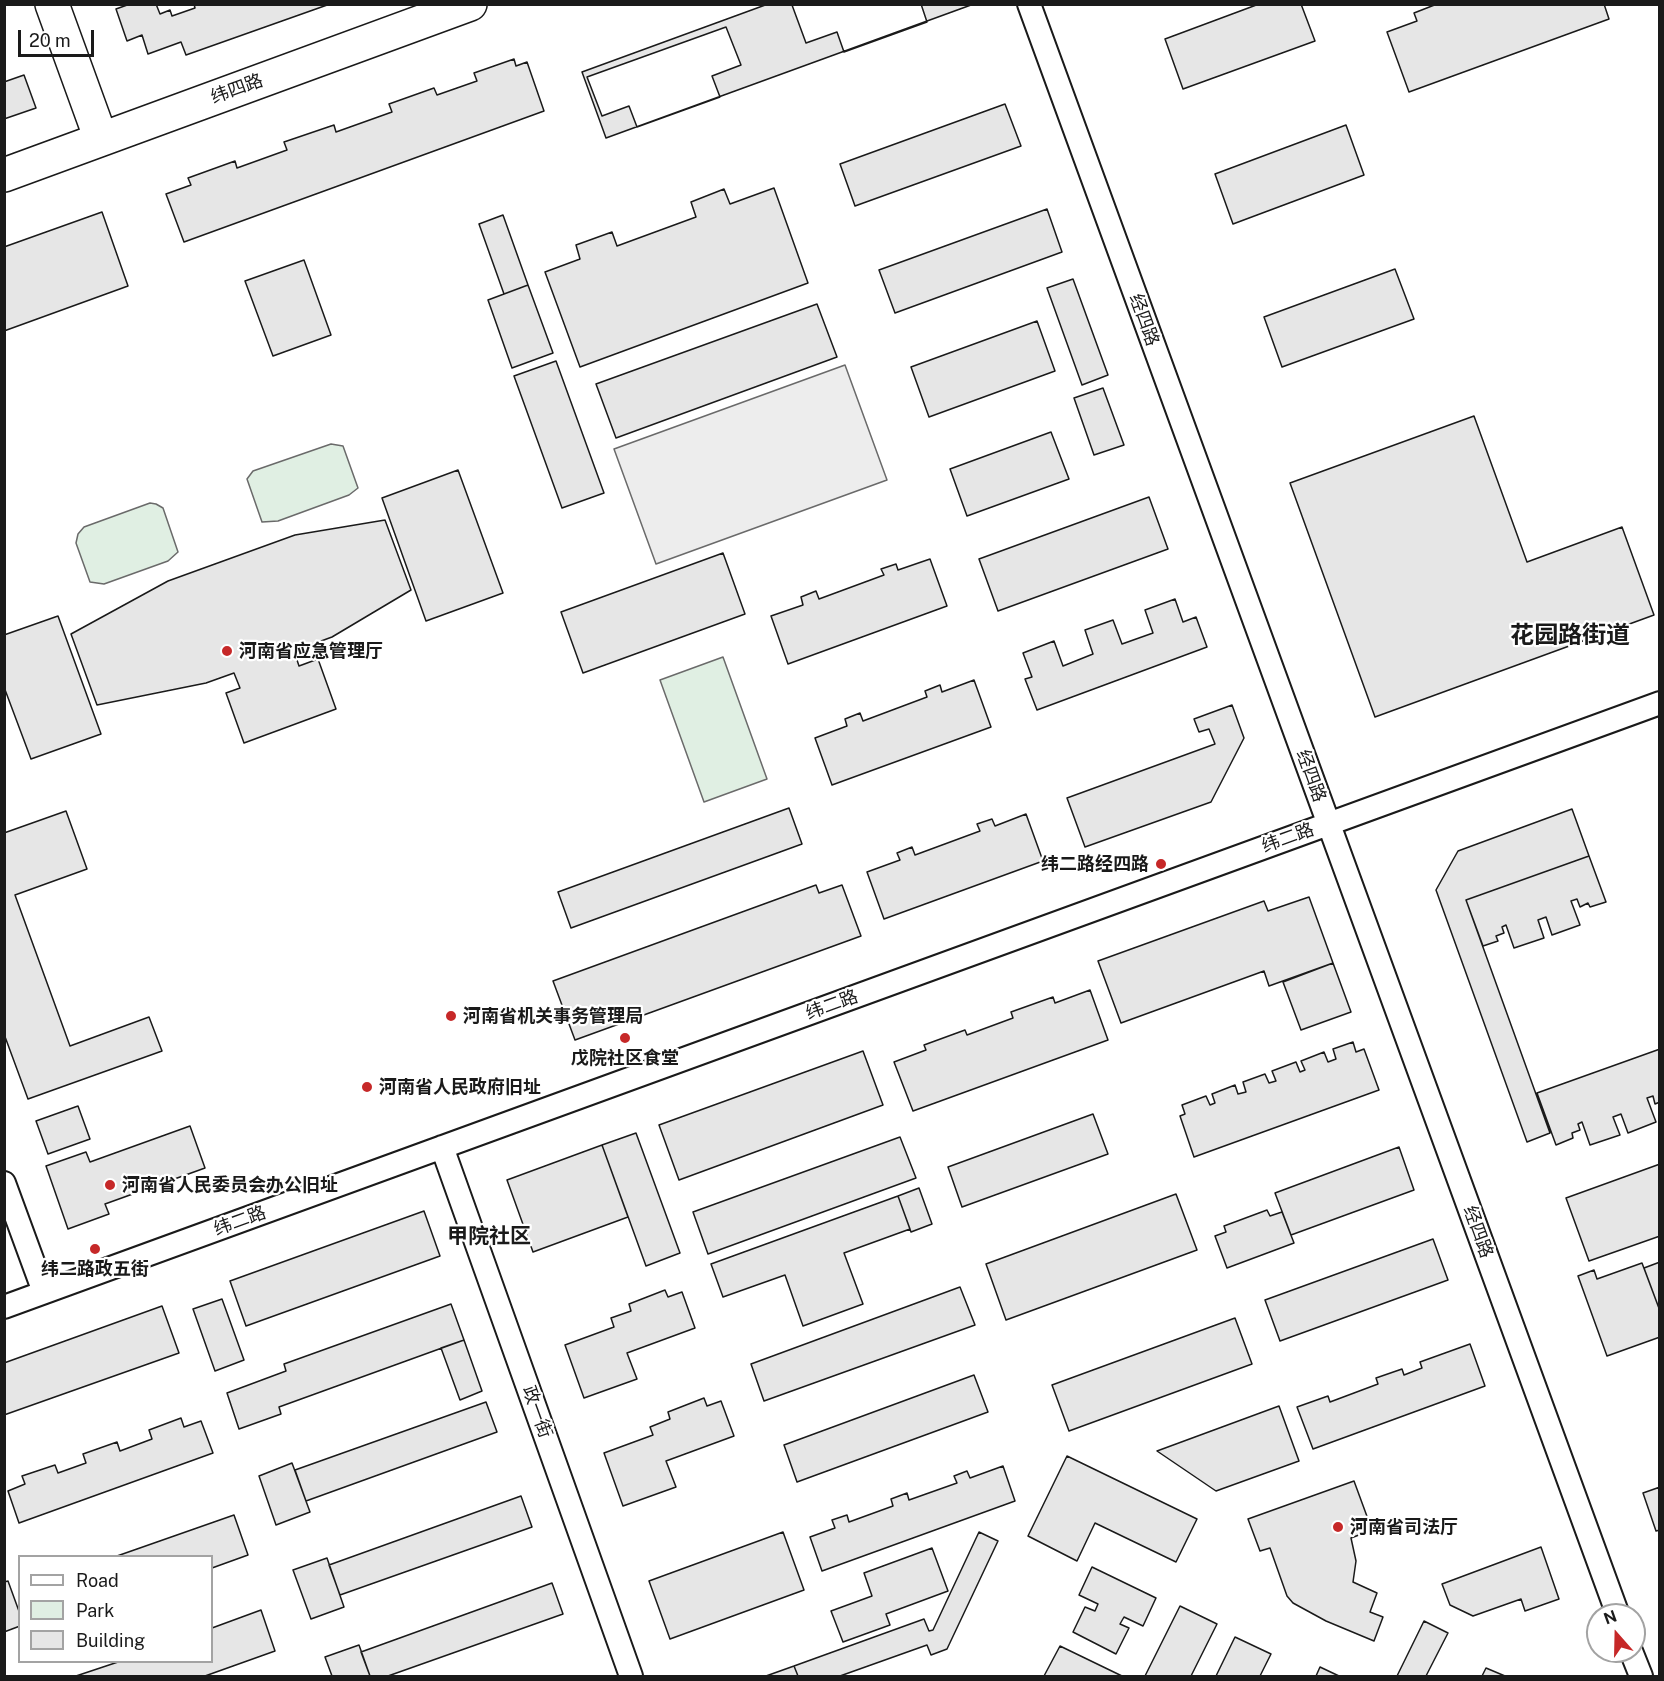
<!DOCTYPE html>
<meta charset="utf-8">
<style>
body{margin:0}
#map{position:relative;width:1664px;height:1681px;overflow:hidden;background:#fff;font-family:"Public Sans",sans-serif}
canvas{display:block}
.frame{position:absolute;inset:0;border:6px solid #1a1a1a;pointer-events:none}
.legend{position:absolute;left:18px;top:1555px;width:195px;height:108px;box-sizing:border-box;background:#fff;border:2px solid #a3a3a3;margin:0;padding:8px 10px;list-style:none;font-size:18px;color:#1a1a1a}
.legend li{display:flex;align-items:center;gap:12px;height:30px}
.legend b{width:30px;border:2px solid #a3a3a3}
.north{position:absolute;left:1586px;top:1603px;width:60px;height:60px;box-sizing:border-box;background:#fff;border:2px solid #a3a3a3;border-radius:50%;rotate:340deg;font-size:16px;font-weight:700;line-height:24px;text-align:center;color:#1a1a1a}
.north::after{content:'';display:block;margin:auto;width:21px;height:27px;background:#c62828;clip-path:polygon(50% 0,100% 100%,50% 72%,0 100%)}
.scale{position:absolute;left:18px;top:30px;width:76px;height:27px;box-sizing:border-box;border:3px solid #1a1a1a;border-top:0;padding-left:8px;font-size:18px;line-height:21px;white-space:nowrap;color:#1a1a1a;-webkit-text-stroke:4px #fff;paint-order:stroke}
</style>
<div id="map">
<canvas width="1664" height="1681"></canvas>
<div class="frame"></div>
<ul class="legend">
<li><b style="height:8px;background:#fff"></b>Road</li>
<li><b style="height:16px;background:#e0efe3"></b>Park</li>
<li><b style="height:16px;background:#e6e6e6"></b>Building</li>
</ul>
<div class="north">N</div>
<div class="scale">20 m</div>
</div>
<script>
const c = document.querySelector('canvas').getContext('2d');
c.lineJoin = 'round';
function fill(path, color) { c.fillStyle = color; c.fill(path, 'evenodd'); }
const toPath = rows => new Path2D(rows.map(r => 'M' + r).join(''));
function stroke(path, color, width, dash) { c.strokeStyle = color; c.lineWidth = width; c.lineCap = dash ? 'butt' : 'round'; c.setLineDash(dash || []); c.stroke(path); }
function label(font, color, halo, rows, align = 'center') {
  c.font = font + ' "Public Sans","Noto Sans SC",sans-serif'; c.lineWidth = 4.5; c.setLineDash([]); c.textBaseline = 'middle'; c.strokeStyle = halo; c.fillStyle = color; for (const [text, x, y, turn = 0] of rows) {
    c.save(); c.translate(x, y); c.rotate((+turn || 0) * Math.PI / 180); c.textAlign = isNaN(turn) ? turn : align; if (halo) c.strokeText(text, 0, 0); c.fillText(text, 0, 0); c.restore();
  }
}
const green = toPath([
 [331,444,343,446,358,488,349,495,278,521,262,522,247,479,253,471,331,444],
 [150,503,156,504,163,508,178,552,168,561,104,584,90,582,76,543,78,534,84,527,150,503],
 [723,657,767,779,704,802,660,680,723,657]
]);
const parking = toPath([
 [845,365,887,480,656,564,614,449,845,365]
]);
const building = toPath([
 [130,4,156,4,160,14,170,10,172,16,195,8,194,4,330,4,186,55,181,42,148,54,142,35,127,41,116,9,130,4],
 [768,4,971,5,606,138,582,72,768,4],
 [921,4,927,22,844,52,837,32,806,43,792,5,921,4],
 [1259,4,1301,4,1315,41,1183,89,1165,39,1259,4],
 [1437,4,1604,4,1609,19,1409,92,1387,32,1417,21,1414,13,1437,4],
 [726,27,741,65,712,76,720,97,637,127,629,106,602,116,587,77,726,27],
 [514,59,516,66,527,62,544,111,184,242,166,194,191,185,188,178,235,161,237,168,287,150,284,142,334,125,336,132,392,112,389,104,434,88,437,95,477,81,474,73,514,59],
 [24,75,36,108,4,119,4,82,24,75],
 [1005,104,1021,146,855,206,840,164,1005,104],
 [1346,125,1364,175,1233,224,1215,174,1346,125],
 [774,188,808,283,580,367,545,272,580,259,576,245,612,232,617,246,696,217,691,202,724,189,730,204,774,188],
 [1047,209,1062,252,895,313,879,270,1047,209],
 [102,212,128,286,4,331,4,247,102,212],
 [503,215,528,285,504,294,479,224,503,215],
 [304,260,331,335,273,356,245,281,304,260],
 [1395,269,1414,319,1282,367,1264,317,1395,269],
 [1073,279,1108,375,1082,385,1047,288,1073,279],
 [528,285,553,353,512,368,488,300,528,285],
 [817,304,837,357,616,438,596,384,817,304],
 [1037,321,1055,371,929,417,911,367,1037,321],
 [556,361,604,493,562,508,514,376,556,361],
 [1103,388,1124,445,1094,455,1074,398,1103,388],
 [1474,416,1527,562,1622,527,1654,615,1375,717,1290,483,1474,416],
 [1051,432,1069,479,967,516,950,469,1051,432],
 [458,470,503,593,426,621,382,498,458,470],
 [1149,497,1168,549,998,611,979,559,1149,497],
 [385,520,411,590,332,637,294,651,299,666,318,659,336,709,244,743,226,693,240,688,234,673,206,683,97,705,71,634,168,581,295,535,385,520],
 [723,553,745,614,583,673,561,612,723,553],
 [930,559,947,606,788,664,771,616,803,605,801,597,816,591,819,599,884,575,881,569,896,564,898,570,930,559],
 [1175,599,1183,622,1196,617,1207,647,1037,710,1025,679,1032,677,1023,653,1054,641,1063,666,1093,654,1085,630,1113,620,1122,644,1153,633,1145,610,1175,599],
 [58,616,101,734,31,759,4,687,4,635,58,616],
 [974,680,991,727,832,785,815,738,847,726,845,719,860,713,863,721,927,697,925,691,940,685,942,692,974,680],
 [1232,705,1244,738,1211,802,1085,847,1067,798,1215,744,1209,729,1199,732,1194,719,1232,705],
 [789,808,802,844,571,928,558,892,789,808],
 [1572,809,1589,856,1466,900,1550,1133,1527,1142,1436,890,1458,851,1572,809],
 [66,811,87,869,15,895,70,1046,149,1017,162,1051,28,1099,4,1034,4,833,66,811],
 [1026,814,1043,861,884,919,867,872,900,860,897,853,912,847,915,855,980,831,977,824,992,819,995,826,1026,814],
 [1589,856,1606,902,1590,907,1588,903,1580,907,1577,899,1571,901,1580,925,1552,935,1546,917,1538,920,1544,938,1514,948,1506,925,1502,927,1504,933,1496,936,1498,941,1483,946,1466,900,1589,856],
 [816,885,819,893,842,885,861,936,575,1040,553,981,816,885],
 [1309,897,1333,963,1269,986,1264,971,1121,1023,1098,961,1264,901,1268,911,1309,897],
 [1333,963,1351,1012,1301,1030,1283,982,1333,963],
 [1090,990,1108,1040,913,1111,894,1062,926,1050,924,1045,965,1030,967,1035,1013,1018,1011,1012,1053,997,1055,1003,1090,990],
 [1353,1042,1356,1052,1364,1049,1379,1090,1194,1157,1180,1116,1185,1114,1182,1105,1206,1096,1210,1105,1215,1103,1212,1094,1235,1085,1238,1094,1246,1092,1243,1082,1265,1074,1269,1083,1276,1081,1272,1071,1296,1062,1300,1072,1305,1070,1301,1061,1324,1052,1328,1062,1336,1059,1333,1049,1353,1042],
 [1660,1049,1660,1102,1655,1104,1653,1096,1647,1098,1656,1122,1628,1133,1621,1114,1613,1117,1620,1135,1590,1145,1582,1122,1578,1124,1580,1130,1572,1133,1573,1138,1556,1145,1537,1093,1660,1049],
 [863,1051,883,1105,679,1180,659,1125,863,1051],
 [78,1106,90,1139,48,1154,36,1121,78,1106],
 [1093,1114,1108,1154,962,1207,948,1167,1093,1114],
 [190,1126,205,1168,105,1204,109,1214,68,1229,46,1166,86,1152,90,1162,190,1126],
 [636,1133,680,1253,646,1266,602,1145,636,1133],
 [900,1137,916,1178,708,1254,693,1212,900,1137],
 [602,1145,628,1217,533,1252,507,1180,602,1145],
 [1399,1147,1414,1190,1291,1235,1275,1193,1399,1147],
 [1660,1164,1660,1236,1589,1261,1566,1198,1660,1164],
 [919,1188,932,1224,911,1232,898,1196,919,1188],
 [1176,1194,1197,1250,1006,1320,986,1264,1176,1194],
 [898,1196,910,1229,844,1253,863,1304,803,1326,785,1275,723,1297,711,1264,898,1196],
 [1267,1210,1270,1216,1282,1212,1294,1243,1227,1268,1215,1236,1226,1232,1224,1226,1267,1210],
 [424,1211,440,1256,246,1326,230,1281,424,1211],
 [1433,1239,1448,1280,1280,1341,1265,1300,1433,1239],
 [1660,1262,1660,1311,1644,1268,1660,1262],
 [1642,1263,1660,1311,1660,1337,1607,1356,1578,1276,1594,1270,1597,1279,1642,1263],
 [960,1287,975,1325,764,1401,751,1364,960,1287],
 [665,1290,668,1297,682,1292,695,1328,627,1353,637,1379,584,1398,565,1345,614,1327,611,1318,631,1311,629,1304,665,1290],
 [222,1299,244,1360,215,1371,193,1309,222,1299],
 [451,1304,464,1340,279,1407,281,1414,239,1429,227,1393,286,1371,284,1364,451,1304],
 [162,1306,179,1353,4,1415,4,1363,162,1306],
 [1235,1318,1252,1364,1069,1431,1052,1385,1235,1318],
 [464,1340,482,1391,460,1400,441,1348,464,1340],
 [1470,1344,1485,1386,1313,1449,1297,1407,1328,1396,1330,1402,1378,1384,1376,1378,1402,1369,1404,1375,1422,1368,1420,1362,1470,1344],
 [974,1375,988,1412,797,1482,784,1445,974,1375],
 [704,1398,707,1406,721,1401,734,1436,666,1461,676,1487,623,1506,604,1453,653,1435,650,1427,670,1419,668,1412,704,1398],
 [486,1402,497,1432,306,1501,295,1470,486,1402],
 [1279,1406,1299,1461,1216,1491,1157,1451,1279,1406],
 [181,1418,184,1427,201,1421,213,1453,19,1523,8,1491,25,1484,22,1476,55,1465,58,1473,86,1463,83,1454,117,1442,120,1451,152,1439,149,1430,181,1418],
 [1067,1456,1197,1519,1176,1562,1095,1523,1077,1561,1028,1536,1067,1456],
 [292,1463,310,1512,276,1525,259,1476,292,1463],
 [1003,1466,1015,1501,822,1571,810,1537,835,1528,832,1520,847,1515,849,1522,893,1506,891,1499,907,1493,909,1500,957,1483,954,1476,967,1471,970,1478,1003,1466],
 [1354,1481,1372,1530,1351,1538,1356,1561,1353,1582,1377,1593,1370,1612,1383,1617,1374,1641,1326,1621,1293,1603,1287,1596,1270,1548,1260,1551,1248,1519,1354,1481],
 [1660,1487,1660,1530,1656,1531,1643,1493,1660,1487],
 [521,1496,532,1527,340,1595,329,1565,521,1496],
 [234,1515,248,1555,212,1568,212,1556,117,1556,234,1515],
 [783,1532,804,1590,670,1639,649,1581,783,1532],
 [979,1532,998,1541,947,1649,931,1655,927,1645,840,1676,798,1676,794,1666,924,1619,929,1631,933,1630,979,1532],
 [1541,1547,1559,1599,1525,1611,1521,1599,1473,1616,1450,1605,1442,1584,1541,1547],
 [932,1548,948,1591,886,1614,890,1625,843,1642,831,1611,872,1596,864,1573,932,1548],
 [327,1558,344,1607,311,1619,293,1570,327,1558],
 [1092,1567,1156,1598,1143,1626,1124,1617,1120,1624,1129,1628,1116,1654,1073,1632,1085,1607,1095,1611,1098,1604,1079,1595,1092,1567],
 [8,1581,20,1614,20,1626,4,1632,4,1582,8,1581],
 [552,1583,563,1614,388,1676,370,1676,361,1652,552,1583],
 [1180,1606,1217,1624,1191,1676,1145,1676,1180,1606],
 [261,1610,275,1651,205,1676,76,1676,118,1662,212,1662,212,1628,261,1610],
 [1424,1621,1448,1633,1426,1676,1397,1676,1424,1621],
 [1235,1637,1271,1654,1260,1676,1216,1676,1235,1637],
 [359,1645,370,1676,332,1676,325,1657,359,1645],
 [1060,1646,1122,1676,1044,1676,1060,1646],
 [794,1666,798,1676,766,1676,794,1666],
 [1320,1667,1339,1676,1316,1676,1320,1667],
 [1486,1668,1505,1676,1482,1676,1486,1668]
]);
const street = toPath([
 [1029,4,1618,1615],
 [442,1147,631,1676],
 [4,1183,44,1292],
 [4,1307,1660,703],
 [1631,1651,1641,1676]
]);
const secondary = toPath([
 [52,4,101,139],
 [4,175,470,4]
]);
const markers = [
 [227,651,6,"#c62828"],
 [1161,864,6,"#c62828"],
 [451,1016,6,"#c62828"],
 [625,1038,6,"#c62828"],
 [367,1087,6,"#c62828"],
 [110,1185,6,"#c62828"],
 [95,1249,6,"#c62828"],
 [1338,1527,6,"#c62828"]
];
const streetNames = [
 ["纬四路",237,89,-20],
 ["经四路",1144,320,70],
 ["经四路",1311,776,70],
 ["纬二路",1288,838,-20],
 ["纬二路",832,1005,-20],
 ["纬二路",240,1221,-20],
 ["经四路",1478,1232,70],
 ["政一街",537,1412,70]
];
const poiNames = [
 ["河南省应急管理厅",239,651],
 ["纬二路经四路",1149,864,"right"],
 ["河南省机关事务管理局",463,1016],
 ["戊院社区食堂",625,1058,"center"],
 ["河南省人民政府旧址",379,1087],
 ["河南省人民委员会办公旧址",122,1185],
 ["纬二路政五街",95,1269,"center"],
 ["河南省司法厅",1350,1527]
];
const quarterNames = [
 ["甲院社区",489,1237]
];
const districtNames = [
 ["花园路街道",1570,636]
];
fill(green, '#e0efe3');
stroke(green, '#6a6a6a', 1.5);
fill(parking, '#ededed');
stroke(parking, '#6a6a6a', 1.5);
fill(building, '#e6e6e6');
stroke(building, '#1a1a1a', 1.5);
stroke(street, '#1a1a1a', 26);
stroke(secondary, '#1a1a1a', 36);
stroke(street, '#fff', 22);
stroke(secondary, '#fff', 33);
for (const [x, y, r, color] of markers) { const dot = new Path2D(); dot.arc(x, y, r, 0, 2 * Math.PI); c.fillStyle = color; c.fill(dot); stroke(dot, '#fff', 2); }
label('18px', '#1a1a1a', '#fff', streetNames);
label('bold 18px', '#1a1a1a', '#fff', poiNames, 'left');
label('bold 21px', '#1a1a1a', '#fff', quarterNames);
label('bold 24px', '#1a1a1a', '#fff', districtNames);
</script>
